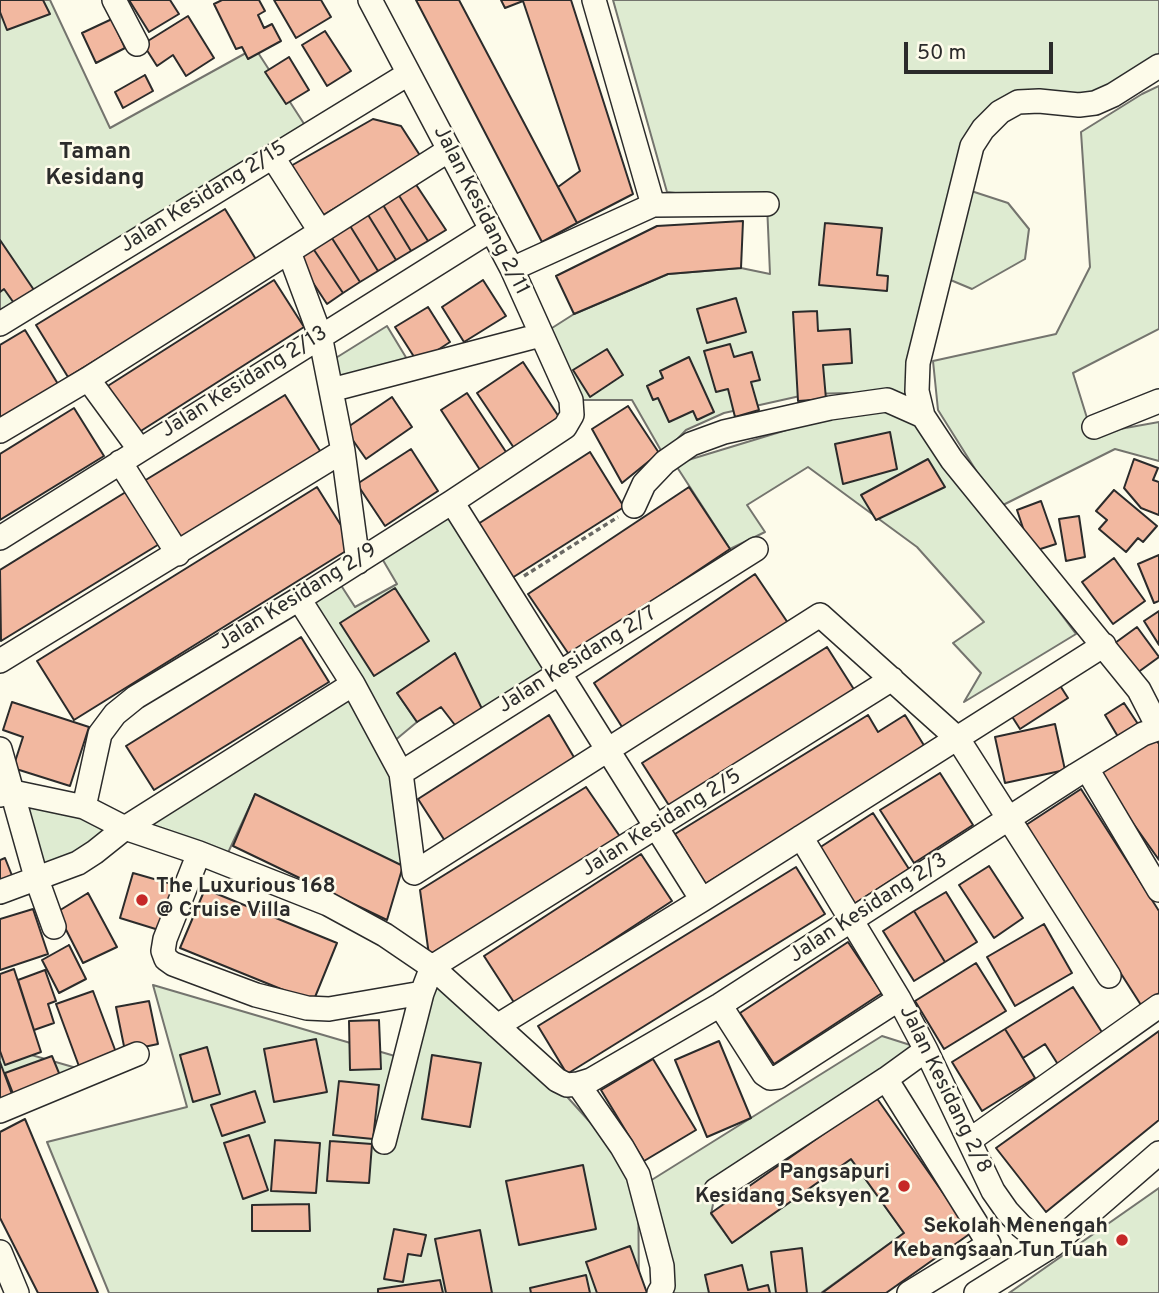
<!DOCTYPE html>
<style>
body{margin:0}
#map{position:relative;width:1159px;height:1293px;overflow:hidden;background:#fdfbea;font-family:Overpass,sans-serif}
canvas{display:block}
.scale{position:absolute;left:904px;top:42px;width:149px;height:32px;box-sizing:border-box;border:4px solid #2b2b2b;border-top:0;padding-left:9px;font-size:21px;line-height:24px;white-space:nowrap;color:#2b2b2b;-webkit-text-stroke:5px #fdfbea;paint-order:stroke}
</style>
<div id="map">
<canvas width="1159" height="1293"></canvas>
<div class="scale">50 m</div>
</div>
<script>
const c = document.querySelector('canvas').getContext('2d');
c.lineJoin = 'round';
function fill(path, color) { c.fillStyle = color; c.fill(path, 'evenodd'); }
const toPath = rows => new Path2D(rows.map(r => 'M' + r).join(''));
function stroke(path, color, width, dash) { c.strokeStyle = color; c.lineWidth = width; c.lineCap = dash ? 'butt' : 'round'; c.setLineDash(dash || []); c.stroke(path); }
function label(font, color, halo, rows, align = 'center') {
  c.font = font + ' Overpass,sans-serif'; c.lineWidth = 5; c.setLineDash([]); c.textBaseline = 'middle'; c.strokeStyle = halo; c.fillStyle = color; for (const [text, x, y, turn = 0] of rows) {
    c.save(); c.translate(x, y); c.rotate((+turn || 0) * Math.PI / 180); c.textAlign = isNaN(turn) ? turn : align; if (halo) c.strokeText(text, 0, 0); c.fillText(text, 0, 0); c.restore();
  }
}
const green = toPath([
 [0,0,50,0,110,128,255,48,310,133,0,324,0,0],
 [613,0,1159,0,1159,55,1079,105,1000,113,962,188,1008,203,1029,229,1025,259,972,289,941,276,908,410,1076,634,964,702,981,673,953,643,984,622,917,547,808,467,747,505,765,532,730,549,675,464,885,400,848,393,809,394,724,413,686,430,663,454,632,400,571,400,541,335,574,314,668,274,741,268,770,274,767,204,667,192,613,0],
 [1159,86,1159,329,1073,373,1092,434,1159,422,1159,461,1115,449,999,507,938,410,933,361,1056,334,1090,267,1081,132,1142,94,1159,86],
 [387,326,410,364,337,384,331,361,387,326],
 [452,502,559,673,486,719,455,654,397,693,417,722,387,747,299,599,335,576,355,607,397,584,377,550,452,502],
 [349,696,401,773,414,873,255,795,226,857,147,826,349,696],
 [14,794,125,828,36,877,14,794],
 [432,967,531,1057,638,1175,639,1293,109,1293,47,1142,187,1107,153,985,405,1059,432,967],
 [882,1036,926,1050,716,1190,711,1214,732,1243,851,1159,904,1233,821,1293,660,1293,642,1186,882,1036],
 [0,1046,80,1069,0,1112,0,1046],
 [1159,1188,1159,1293,1009,1293,1159,1188]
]);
const building = toPath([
 [0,0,43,0,50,14,7,30,0,12,0,0],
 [129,0,170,0,179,14,149,32,129,0],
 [222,0,259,0,265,11,258,15,264,28,272,24,281,41,248,59,242,47,236,49,214,4,222,0],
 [274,0,321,0,331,17,296,38,274,0],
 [416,0,459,0,577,223,542,242,416,0],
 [501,0,571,0,633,194,577,223,558,187,580,171,523,1,505,8,501,0],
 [188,16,214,58,186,76,173,55,157,66,143,44,188,16],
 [112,19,125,48,96,63,82,33,112,19],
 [325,31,351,71,327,86,302,45,325,31],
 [289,57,309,90,286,104,265,72,289,57],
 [145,75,153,91,123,108,115,92,145,75],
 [373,119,401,126,421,157,320,217,289,167,373,119],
 [413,180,446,230,428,241,396,191,413,180],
 [396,191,428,241,411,251,380,200,396,191],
 [380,200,411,251,396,260,365,210,380,200],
 [225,209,257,261,68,377,36,325,225,209],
 [365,210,396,260,378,271,347,221,365,210],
 [347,221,378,271,360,282,328,232,347,221],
 [743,221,741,268,668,274,574,314,556,276,657,226,743,221],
 [825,223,882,228,877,275,888,276,887,291,819,285,825,223],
 [328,232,360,282,343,293,310,244,328,232],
 [0,240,36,293,16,306,4,289,0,292,0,240],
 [310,244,343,293,327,304,294,254,310,244],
 [274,280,304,327,133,436,103,389,274,280],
 [483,280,506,316,464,342,442,307,483,280],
 [736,298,746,332,707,343,697,309,736,298],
 [428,307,450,342,418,363,395,327,428,307],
 [817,311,818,331,850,329,852,363,823,365,826,399,798,401,793,312,817,311],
 [25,330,58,384,0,419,0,345,25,330],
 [730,344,734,357,752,352,760,380,751,382,759,410,735,417,728,389,716,392,704,351,730,344],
 [607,349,623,375,590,397,573,370,607,349],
 [689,357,714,412,697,420,693,411,669,422,658,398,653,400,647,386,663,378,660,371,689,357],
 [523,362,559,417,514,448,477,393,523,362],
 [467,393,510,458,484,476,441,410,467,393],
 [285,395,322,454,180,538,144,481,285,395],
 [392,397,412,427,366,459,345,429,392,397],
 [628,406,659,453,622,483,592,429,628,406],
 [74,408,104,456,0,520,0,454,74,408],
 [890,432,897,469,843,484,835,444,890,432],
 [411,449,438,491,385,526,357,484,411,449],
 [590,452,624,507,512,578,478,524,590,452],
 [928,459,945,487,876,520,861,495,928,459],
 [1134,459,1158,468,1153,480,1159,482,1159,515,1141,508,1124,488,1134,459],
 [317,487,354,546,74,720,37,661,317,487],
 [689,487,730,549,570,656,528,594,689,487],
 [129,490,161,543,1,641,0,570,129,490],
 [1114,490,1157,526,1143,542,1138,538,1126,552,1099,529,1107,520,1096,511,1114,490],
 [1041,501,1056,544,1031,552,1017,510,1041,501],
 [1079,516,1085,557,1066,561,1059,519,1079,516],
 [1159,555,1159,601,1154,603,1138,564,1159,555],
 [1114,558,1145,601,1113,624,1082,582,1114,558],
 [755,574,788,623,624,730,594,683,755,574],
 [395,588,429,641,374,676,340,623,395,588],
 [1159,611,1159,645,1144,621,1159,611],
 [1137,627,1159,657,1137,673,1115,643,1137,627],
 [301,637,329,682,154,790,126,746,301,637],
 [827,647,855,691,670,807,642,763,827,647],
 [455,653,484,713,458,729,441,707,417,722,397,693,455,653],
 [1059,684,1068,698,1020,729,1011,715,1059,684],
 [12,702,89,727,70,786,13,768,23,737,3,730,12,702],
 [1124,703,1140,727,1120,740,1105,715,1124,703],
 [549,715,575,759,445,841,418,799,549,715],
 [868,715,878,732,905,715,925,747,705,884,675,834,868,715],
 [1055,724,1065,770,1005,783,995,737,1055,724],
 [1153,735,1159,744,1159,860,1098,774,1153,735],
 [940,773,973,825,914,863,880,810,940,773],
 [586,787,621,838,429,955,420,890,586,787],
 [1081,789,1159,911,1159,993,1141,1005,1026,825,1081,789],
 [255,794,403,866,387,920,233,846,255,794],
 [873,813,909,869,854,904,819,848,873,813],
 [641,854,672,901,515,1004,484,956,641,854],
 [5,858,13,878,0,884,0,860,5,858],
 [989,866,1023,918,994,938,959,885,989,866],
 [796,867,825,914,567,1074,538,1026,796,867],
 [133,873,175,885,162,931,120,918,133,873],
 [205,889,337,943,313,1002,180,948,205,889],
 [946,892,977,942,945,962,914,911,946,892],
 [88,893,117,947,83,963,57,912,88,893],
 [33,909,48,954,0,970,0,919,33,909],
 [914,911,945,962,914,981,883,931,914,911],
 [1044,924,1072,973,1015,1006,987,957,1044,924],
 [848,942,882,993,774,1064,740,1013,848,942],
 [69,945,86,979,59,993,42,960,69,945],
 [976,963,1006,1011,944,1049,915,1001,976,963],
 [14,969,41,1052,5,1065,0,1051,0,974,14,969],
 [45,970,56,1001,48,1004,54,1023,34,1030,18,980,45,970],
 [1073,987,1105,1037,1059,1066,1045,1044,1023,1058,1005,1029,1073,987],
 [93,991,117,1055,80,1069,56,1004,93,991],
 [149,1001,158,1044,125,1051,116,1007,149,1001],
 [379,1020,381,1069,350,1070,349,1021,379,1020],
 [1005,1029,1035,1078,982,1111,952,1062,1005,1029],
 [1159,1031,1159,1120,1046,1212,996,1148,1159,1031],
 [316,1039,327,1092,274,1102,264,1049,316,1039],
 [719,1041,751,1118,707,1137,675,1060,719,1041],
 [207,1047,220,1094,193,1102,180,1055,207,1047],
 [432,1055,481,1063,470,1127,422,1119,432,1055],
 [52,1056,61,1078,14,1096,5,1073,52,1056],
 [653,1059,696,1130,644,1161,601,1090,653,1059],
 [0,1062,13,1097,0,1102,0,1062],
 [339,1081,379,1085,373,1139,333,1135,339,1081],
 [255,1091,265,1122,222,1136,211,1105,255,1091],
 [876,1097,971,1233,886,1293,822,1293,904,1233,851,1159,732,1243,711,1213,876,1097],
 [25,1119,98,1293,38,1293,0,1218,0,1132,25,1119],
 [249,1135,268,1190,243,1199,224,1143,249,1135],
 [275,1140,320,1143,316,1193,271,1191,275,1140],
 [330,1141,372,1144,369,1183,327,1181,330,1141],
 [583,1165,596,1229,519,1245,506,1181,583,1165],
 [309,1204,310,1231,252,1231,252,1205,309,1204],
 [394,1229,426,1235,421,1256,408,1254,403,1282,384,1279,394,1229],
 [480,1230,492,1293,446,1293,435,1239,480,1230],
 [630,1246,647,1293,597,1293,586,1262,630,1246],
 [802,1248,807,1293,776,1293,771,1252,802,1248],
 [742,1265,748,1290,768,1285,770,1293,709,1293,705,1275,742,1265],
 [586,1275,590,1293,531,1293,530,1288,586,1275],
 [440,1280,443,1293,378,1293,378,1289,440,1280]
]);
const path = toPath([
 [524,576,618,517]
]);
const minor = toPath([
 [114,0,137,44],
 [594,0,653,205],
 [1159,66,1113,95,1095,103,1079,105,1039,101,1018,102,1000,112,983,129,972,146,918,363,917,391,923,416,952,460,1139,690,1159,729],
 [272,156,320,231],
 [289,252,320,335,343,451,358,562],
 [512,269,653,205,767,204],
 [0,324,408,74],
 [88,379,140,450],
 [331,390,541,335],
 [1094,427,1159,401],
 [0,431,88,379,449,150],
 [120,462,178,554],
 [452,502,702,900],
 [634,506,644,484,665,462,691,444,724,432,830,408,887,400,923,416],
 [0,538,491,230],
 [299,599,353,684,401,773,414,873,820,615,958,739,1109,976],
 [0,661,343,451],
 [0,749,36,877,54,927],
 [1087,769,1159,890],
 [401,773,756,549],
 [0,795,13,792,84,807,125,828,199,853,328,904,385,935,432,967,557,1080,567,1085,578,1084,591,1080,720,1005,1076,775,1143,734,1157,729],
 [84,807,100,734,115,714,136,697,299,599,452,502,565,427,572,415,571,400,512,269,370,0],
 [801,837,899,999,926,1050,993,1191,1007,1211,1021,1226,1037,1239,1053,1245],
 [199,853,165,939,163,951,166,959,173,964,256,995,307,1008,329,1009,422,993],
 [0,892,78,863,95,852,125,828,353,684],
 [720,1005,764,1074,770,1078,778,1077,899,999],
 [497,1026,702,900,1104,645],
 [886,1079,989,1244,909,1293],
 [578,1084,622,1147,638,1175,662,1266,663,1286,659,1293],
 [0,1111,137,1054],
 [970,1140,1159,1006],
 [384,1142,422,993,432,967,892,679],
 [716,1190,886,1079,926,1050],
 [0,1252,17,1293],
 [976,1293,1053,1245,1159,1153]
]);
const markers = [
 [142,900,7,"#c62828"],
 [904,1186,7,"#c62828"],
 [1122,1240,7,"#c62828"]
];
const streetNames = [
 ["Jalan Kesidang 2/15",204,198,-32],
 ["Jalan Kesidang 2/11",480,211,63],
 ["Jalan Kesidang 2/13",245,383,-32],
 ["Jalan Kesidang 2/9",298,598,-32],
 ["Jalan Kesidang 2/7",578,661,-32],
 ["Jalan Kesidang 2/5",662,824,-32],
 ["Jalan Kesidang 2/3",869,909,-33],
 ["Jalan Kesidang 2/8",944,1090,64]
];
const poiNames = [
 ["The Luxurious 168",156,888,"left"],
 ["@ Cruise Villa",156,912,"left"],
 ["Pangsapuri",890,1174],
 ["Kesidang Seksyen 2",890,1198],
 ["Sekolah Menengah",1108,1228],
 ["Kebangsaan Tun Tuah",1108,1252]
];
const neighbourhoodNames = [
 ["Taman",95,153],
 ["Kesidang",95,179]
];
fill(green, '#deebd1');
stroke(green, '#74746e', 2);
fill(building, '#f2b8a0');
stroke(building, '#2b2b2b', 2);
stroke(minor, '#2b2b2b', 26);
stroke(path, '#6a6964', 3.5, [5, 3.5]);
stroke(minor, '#fdfbea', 23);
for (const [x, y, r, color] of markers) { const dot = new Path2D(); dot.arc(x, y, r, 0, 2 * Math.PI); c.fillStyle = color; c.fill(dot); stroke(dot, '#fdfbea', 2.5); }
label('21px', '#2b2b2b', '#fdfbea', streetNames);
label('bold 21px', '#2b2b2b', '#fdfbea', poiNames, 'right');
label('bold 23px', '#2b2b2b', '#fdfbea', neighbourhoodNames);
</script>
